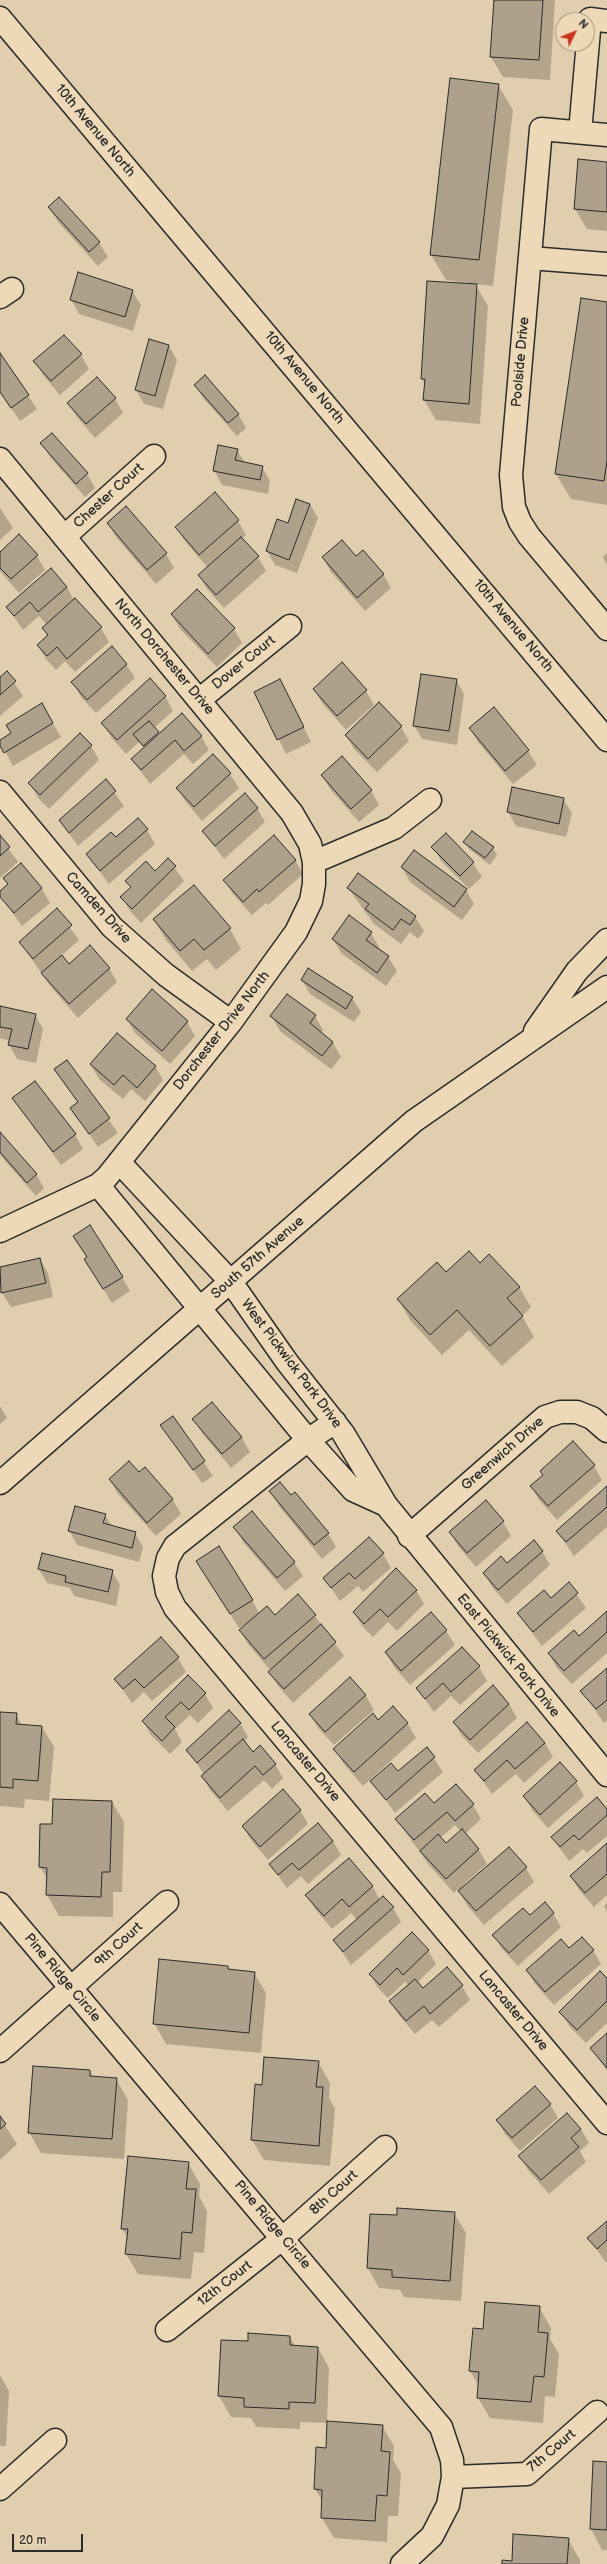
<!DOCTYPE html>
<style>
body{margin:0}
#map{position:relative;width:607px;height:2564px;overflow:hidden;background:#e1ceaf;font-family:"Balsamiq Sans",sans-serif}
canvas{display:block}
.north{position:absolute;left:555px;top:12px;width:40px;height:40px;box-sizing:border-box;background:#edd9b7;border:1px solid #9f937f;border-radius:50%;rotate:47deg;font-size:11px;font-weight:700;line-height:16px;text-align:center;color:#2b2b2b}
.north::after{content:'';display:block;margin:auto;width:14px;height:18px;background:#c8321e;clip-path:polygon(50% 0,100% 100%,50% 72%,0 100%)}
.scale{position:absolute;left:12px;top:2534px;width:71px;height:18px;box-sizing:border-box;border:2px solid #2b2b2b;border-top:0;padding-left:5px;font-size:12px;line-height:14px;white-space:nowrap;color:#2b2b2b;-webkit-text-stroke:3px #edd9b7;paint-order:stroke}
</style>
<div id="map">
<canvas width="607" height="2564"></canvas>
<div class="north">N</div>
<div class="scale">20 m</div>
</div>
<script>
const c = document.querySelector('canvas').getContext('2d');
c.lineJoin = 'round';
function fill(path, color) { c.fillStyle = color; c.fill(path, 'evenodd'); }
const toPath = rows => new Path2D(rows.map(r => 'M' + r).join(''));
function stroke(path, color, width, dash) { c.strokeStyle = color; c.lineWidth = width; c.lineCap = dash ? 'butt' : 'round'; c.setLineDash(dash || []); c.stroke(path); }
function label(font, color, halo, rows, align = 'center') {
  c.font = font + ' "Balsamiq Sans",sans-serif'; c.lineWidth = 3; c.setLineDash([]); c.textBaseline = 'middle'; c.strokeStyle = halo; c.fillStyle = color; for (const [text, x, y, turn = 0] of rows) {
    c.save(); c.translate(x, y); c.rotate((+turn || 0) * Math.PI / 180); c.textAlign = isNaN(turn) ? turn : align; if (halo) c.strokeText(text, 0, 0); c.fillText(text, 0, 0); c.restore();
  }
}
const shadow = toPath([
 [495,0,555,0,550,80,503,77,491,57],
 [498,85,513,110,493,286,475,284,488,306,480,424,436,420,424,400,425,385,422,379,428,282,468,283,446,280,431,255],
 [607,163,607,231,587,229,575,209],
 [49,208,99,243,108,257,98,266,58,222],
 [132,291,141,305,133,331,79,314,71,299],
 [607,303,607,505,571,499,556,474],
 [169,346,177,360,163,409,144,404,136,390],
 [0,355,37,409,20,421,0,392],
 [81,355,89,369,60,395,43,375,35,361],
 [97,378,115,399,123,413,95,438,77,417,68,403],
 [195,385,238,414,246,428,237,436,204,399],
 [42,443,87,474,95,488,85,497,50,457],
 [237,450,245,463,262,467,270,481,268,494,222,485,214,470],
 [215,494,238,521,246,535,241,539,258,557,266,571,224,608,207,589,199,575,208,568,185,541,176,527],
 [310,504,318,518,297,573,275,565,267,551,288,524],
 [0,508,13,528,0,540],
 [126,508,166,554,174,568,156,584,116,537,108,523],
 [0,553,37,556,45,570,19,593,0,571],
 [607,553,607,565,603,557],
 [356,557,383,574,391,588,365,611,331,572,323,558],
 [67,587,74,600,101,628,109,642,75,672,65,661,56,670,46,659,38,645,48,636,43,628,47,625,39,616,23,630,7,607],
 [197,591,234,629,242,643,217,667,180,629,172,615],
 [126,664,135,678,96,713,81,697,73,683],
 [342,664,366,691,374,705,346,730,322,703,314,689],
 [7,672,23,696,0,716,0,678],
 [280,680,311,742,286,754,255,692],
 [456,680,464,694,457,745,422,739,414,725],
 [165,696,173,711,154,728,159,735,201,736,209,750,193,764,184,754,150,784,132,759,144,748,139,742,126,754,111,737,102,723],
 [42,705,61,737,13,766,0,741,12,734],
 [493,708,528,751,537,765,513,784,478,742,470,728],
 [401,727,409,741,377,772,354,749,346,735],
 [80,734,91,746,99,760,49,809,38,798,30,784],
 [213,756,230,774,239,788,202,821,186,802,177,788],
 [322,775,371,791,379,805,359,822,330,789],
 [106,781,124,806,78,846,60,821],
 [563,799,572,813,566,837,516,826,508,812],
 [257,808,265,822,224,859,203,831],
 [147,830,155,844,109,884,87,854,116,838],
 [446,835,473,863,482,877,469,889,441,861,433,847],
 [0,837,18,862,0,878],
 [465,842,493,848,497,855,490,865,469,849],
 [168,859,184,881,141,923,130,911,122,897,131,888,127,881,155,872],
 [295,860,303,874,268,905,266,903,252,915,233,894,225,880],
 [21,864,42,889,50,903,22,926,0,896,0,892,9,885,5,878],
 [402,867,466,890,474,904,462,920,410,882],
 [358,874,415,917,424,931,418,939,410,932,401,944,374,924,348,888],
 [57,910,79,940,61,956,69,965,109,968,117,982,78,1018,51,987,20,942],
 [349,917,371,933,379,947,378,949,388,957,397,971,386,986,341,953,333,939],
 [154,920,230,929,241,949,216,970,207,959,192,971,166,940],
 [302,980,352,998,361,1012,354,1022,310,994],
 [0,1007,35,1015,43,1029,36,1063,17,1059,9,1045,10,1041,0,1038],
 [315,1016,323,1030,321,1033,333,1043,341,1057,331,1069,280,1031,272,1017],
 [127,1019,187,1022,195,1036,170,1064,135,1033],
 [66,1061,118,1133,98,1147,71,1108,78,1103,55,1070],
 [91,1065,155,1066,163,1080,145,1101,131,1089,123,1099,99,1079],
 [13,1098,75,1135,83,1149,61,1165],
 [0,1133,36,1174,44,1188,36,1196,0,1155],
 [88,1258,122,1277,130,1291,112,1303,94,1274],
 [40,1259,48,1273,53,1297,11,1307,2,1293,0,1268],
 [480,1264,519,1287,531,1307,522,1316,534,1337,502,1366,469,1330,442,1355,410,1320,398,1299,446,1274],
 [212,1403,242,1438,250,1452,231,1468,202,1433,194,1419],
 [0,1406,7,1418,0,1424],
 [173,1417,213,1476,202,1483,162,1425],
 [594,1466,602,1480,557,1520,539,1500,531,1486],
 [144,1469,173,1500,181,1514,156,1536,118,1494,110,1480,138,1474],
 [607,1488,607,1527,574,1556,557,1531],
 [271,1492,328,1533,336,1547,322,1559,279,1506],
 [486,1501,503,1522,511,1536,476,1567,458,1546,450,1532],
 [105,1515,112,1526,135,1533,143,1547,139,1562,77,1545,69,1530],
 [235,1527,294,1562,303,1576,285,1591,243,1542],
 [542,1551,550,1565,507,1604,492,1587,484,1573],
 [383,1554,391,1568,363,1592,358,1586,340,1601,324,1578],
 [39,1569,112,1571,120,1585,116,1606,74,1596,70,1588,47,1583],
 [396,1569,416,1590,424,1604,397,1631,388,1622,373,1637,362,1626,354,1612],
 [205,1575,252,1600,259,1613,274,1616,315,1616,344,1656,293,1703,278,1686,269,1672,271,1671,248,1644,240,1630,248,1623,239,1628],
 [569,1583,586,1608,542,1646,518,1614,551,1599],
 [607,1612,607,1653,572,1684,557,1668,549,1654,579,1637],
 [431,1613,446,1631,455,1645,410,1685,394,1667,386,1653],
 [178,1658,186,1672,152,1701,144,1692,132,1703,115,1679],
 [479,1667,487,1681,460,1705,451,1696,434,1712,417,1688],
 [607,1670,607,1720,604,1723,582,1691],
 [188,1677,205,1694,213,1708,198,1723,190,1715,175,1729,182,1742,170,1754,151,1735,143,1721],
 [350,1678,366,1696,374,1710,334,1745,318,1728,310,1714],
 [509,1704,517,1718,478,1753,462,1736,454,1722],
 [393,1708,408,1724,416,1738,363,1786,343,1763,335,1749,378,1721],
 [0,1713,16,1714,22,1725,42,1727,54,1747,49,1801,25,1799,24,1808,0,1806],
 [240,1723,248,1737,244,1742,253,1753,275,1764,283,1778,272,1789,264,1780,228,1811,210,1790,202,1776,204,1774,187,1750],
 [545,1743,553,1757,524,1783,516,1774,492,1794,475,1770],
 [427,1748,443,1772,395,1813,372,1781,398,1773],
 [560,1764,576,1782,584,1796,548,1828,532,1810,524,1796],
 [456,1786,473,1805,481,1819,465,1834,479,1850,487,1864,463,1885,526,1868,534,1882,484,1925,467,1905,458,1889,454,1893,429,1865,396,1819,434,1805],
 [455,1825,461,1832,446,1845,440,1838],
 [112,1802,124,1822,122,1892,113,1892,113,1917,59,1916,47,1895,48,1880,40,1867,53,1825],
 [300,1810,308,1824,268,1860,251,1840,243,1826],
 [607,1811,607,1836,587,1853,583,1849,569,1861,552,1837],
 [318,1824,333,1841,341,1855,308,1884,301,1876,287,1888,270,1864],
 [607,1844,607,1895,594,1907,579,1890,571,1876],
 [348,1859,373,1887,380,1900,393,1908,401,1922,351,1965,334,1940,357,1920,351,1913,332,1929,315,1909,307,1895],
 [607,1903,607,1911,604,1906],
 [553,1913,561,1927,518,1966,502,1949,494,1935,530,1917],
 [428,1950,436,1964,417,1983,423,1990,447,1969,462,1986,470,2000,439,2027,432,2020,415,2034,399,2015,390,2001,409,1985,405,1982,388,1998,378,1988,370,1974],
 [569,1950,593,1950,601,1964,554,2005,535,1984,527,1970],
 [227,1967,230,1971,254,1973,266,1993,261,2053,166,2044,154,2023],
 [607,1980,607,2023,586,2043,569,2026,561,2012],
 [607,2034,607,2071,591,2048],
 [318,2062,330,2083,329,2098,335,2109,330,2166,264,2160,252,2140,263,2086],
 [90,2071,93,2078,116,2079,128,2100,124,2159,41,2153,29,2132],
 [550,2104,558,2118,520,2151,505,2134,497,2120],
 [567,2114,581,2129,589,2143,580,2151,586,2162,549,2194,528,2170,520,2156],
 [0,2118,17,2144,0,2160],
 [188,2163,200,2184,199,2196,207,2211,204,2253,194,2252,191,2279,138,2274,126,2254,128,2238,122,2229],
 [454,2213,466,2233,461,2301,404,2297,400,2290,379,2288,368,2268],
 [607,2222,607,2261,606,2263,589,2238],
 [539,2307,551,2328,550,2339,559,2354,555,2397,545,2396,543,2423,490,2418,478,2398,479,2386,470,2371,483,2330],
 [537,2325,539,2325,538,2337],
 [290,2337,295,2346,318,2348,329,2368,327,2422,382,2426,394,2446,393,2460,401,2473,398,2516,388,2516,387,2542,334,2538,322,2518,323,2502,315,2489,317,2448,327,2449,328,2423,300,2422,300,2429,256,2427,251,2418,231,2417,219,2396,222,2341,249,2342],
 [0,2375,9,2391,6,2446,0,2446],
 [594,2462,607,2463,607,2550,602,2550,591,2529],
 [568,2539,580,2560,580,2564,503,2564]
]);
const building = toPath([
 [494,0,543,0,539,60,490,57,494,0],
 [450,78,499,84,479,260,430,255,450,78],
 [578,159,607,162,607,212,574,209,578,159],
 [59,197,100,242,89,252,48,207,59,197],
 [78,272,133,290,125,317,70,300,78,272],
 [427,281,477,284,469,404,423,400,425,379,421,379,427,281],
 [581,298,607,302,607,461,604,481,555,474,581,298],
 [64,335,82,354,51,381,33,361,64,335],
 [149,339,169,345,155,396,135,390,149,339],
 [0,353,29,395,11,408,0,392,0,353],
 [205,375,239,414,228,423,194,385,205,375],
 [97,377,116,398,86,424,67,403,97,377],
 [52,433,88,473,76,484,40,443,52,433],
 [218,445,238,449,235,460,263,466,260,480,213,471,218,445],
 [215,492,239,520,199,555,175,527,215,492],
 [296,499,310,504,289,560,266,551,277,519,288,523,296,499],
 [126,506,167,553,147,570,107,523,126,506],
 [19,534,38,555,11,579,0,568,0,552,19,534],
 [241,537,259,556,216,595,198,575,241,537],
 [342,540,356,556,363,550,384,574,357,598,322,557,342,540],
 [51,568,67,587,38,612,30,602,14,616,6,607,51,568],
 [197,589,235,628,208,654,171,614,197,589],
 [75,598,102,627,67,659,57,647,47,656,37,645,48,635,42,628,75,598],
 [112,646,127,664,87,700,71,682,112,646],
 [342,662,367,690,337,716,313,689,342,662],
 [7,671,16,681,0,695,0,677,7,671],
 [421,674,457,679,449,731,413,726,421,674],
 [150,678,166,696,117,740,101,723,150,678],
 [280,679,304,727,277,740,254,692,280,679],
 [379,702,402,726,368,759,345,735,379,702],
 [42,703,53,723,4,753,0,746,0,740,11,733,6,725,42,703],
 [494,707,529,750,505,771,469,728,494,707],
 [182,713,202,736,184,751,175,740,141,770,131,759,182,713],
 [149,721,159,732,143,746,133,734,149,721],
 [80,733,92,745,40,795,28,783,80,733],
 [213,754,231,773,194,807,176,788,213,754],
 [342,756,372,790,351,809,321,775,342,756],
 [106,779,116,791,69,833,59,820,106,779],
 [512,787,564,798,559,824,507,812,512,787],
 [245,793,258,808,215,846,202,831,245,793],
 [138,818,148,829,100,871,86,854,111,832,116,837,138,818],
 [472,831,494,847,485,858,463,842,472,831],
 [446,833,474,862,460,876,431,847,446,833],
 [0,835,10,847,0,856,0,835],
 [274,835,296,860,259,892,257,889,243,902,223,880,274,835],
 [414,850,467,889,454,907,401,867,414,850],
 [168,858,176,866,132,909,120,897,131,887,125,881,146,861,155,871,168,858],
 [21,863,42,888,14,913,0,897,0,891,8,884,3,878,21,863],
 [358,873,416,916,410,925,401,919,393,930,365,909,369,904,347,888,358,873],
 [194,885,231,928,204,950,194,939,180,951,153,919,194,885],
 [57,908,72,925,33,959,19,942,57,908],
 [349,915,372,932,366,940,389,956,377,973,332,939,349,915],
 [90,945,110,968,69,1004,41,973,62,955,69,964,90,945],
 [308,968,353,997,346,1009,301,980,308,968],
 [152,989,188,1021,162,1051,126,1019,152,989],
 [287,994,316,1015,310,1023,333,1042,322,1056,270,1016,287,994],
 [0,1006,36,1014,28,1049,8,1045,12,1029,0,1027,0,1006],
 [117,1033,156,1066,137,1088,123,1075,114,1085,90,1064,117,1033],
 [67,1060,110,1118,89,1134,70,1108,78,1102,54,1069,67,1060],
 [35,1081,76,1134,53,1152,12,1098,35,1081],
 [0,1132,37,1174,27,1183,0,1152,0,1132],
 [90,1225,123,1277,103,1289,84,1259,87,1257,73,1236,90,1225],
 [469,1251,480,1263,489,1254,520,1287,507,1298,523,1316,490,1346,457,1310,430,1335,397,1299,437,1262,446,1272,469,1251],
 [40,1258,46,1283,1,1293,0,1267,40,1258],
 [212,1402,242,1437,222,1454,192,1419,212,1402],
 [173,1416,205,1461,193,1470,160,1425,173,1416],
 [573,1441,595,1465,548,1506,530,1486,543,1475,540,1471,573,1441],
 [129,1461,139,1472,145,1467,173,1499,147,1523,109,1479,129,1461],
 [280,1482,291,1495,295,1492,329,1533,314,1545,269,1491,280,1482],
 [607,1486,607,1507,566,1542,556,1531,607,1486],
 [486,1500,504,1521,467,1553,449,1532,486,1500],
 [75,1506,106,1514,103,1523,136,1532,132,1548,68,1531,75,1506],
 [252,1511,295,1562,277,1578,233,1527,252,1511],
 [369,1537,384,1553,355,1579,349,1573,331,1588,323,1578,369,1537],
 [534,1540,543,1551,498,1590,483,1573,501,1556,507,1563,534,1540],
 [219,1546,253,1600,230,1614,196,1561,219,1546],
 [42,1553,113,1570,108,1592,65,1582,66,1576,38,1569,42,1553],
 [396,1568,417,1590,388,1617,380,1609,364,1624,353,1612,396,1568],
 [569,1582,578,1593,533,1632,517,1613,544,1590,551,1598,569,1582],
 [298,1594,316,1615,264,1659,239,1630,267,1606,275,1615,298,1594],
 [607,1611,607,1632,564,1671,548,1653,574,1630,579,1636,607,1611],
 [431,1612,447,1630,401,1671,385,1652,431,1612],
 [321,1624,336,1642,284,1689,268,1672,321,1624],
 [161,1637,179,1657,144,1688,135,1679,123,1689,114,1679,161,1637],
 [462,1647,480,1666,451,1692,443,1683,425,1699,416,1688,462,1647],
 [607,1668,607,1700,596,1709,580,1691,607,1668],
 [188,1675,206,1693,189,1710,181,1702,165,1717,175,1727,162,1741,142,1721,188,1675],
 [350,1677,366,1695,325,1732,309,1714,350,1677],
 [493,1685,509,1704,470,1740,453,1722,493,1685],
 [393,1706,408,1723,354,1772,333,1749,373,1713,378,1720,393,1706],
 [229,1710,241,1723,197,1763,186,1750,229,1710],
 [0,1712,17,1713,16,1724,42,1726,38,1781,13,1779,13,1788,0,1787,0,1712],
 [527,1722,545,1743,515,1769,507,1760,484,1781,474,1770,527,1722],
 [243,1739,253,1752,260,1745,276,1764,263,1775,255,1766,220,1798,201,1776,243,1739],
 [427,1747,435,1757,386,1800,370,1781,391,1763,398,1771,427,1747],
 [560,1762,577,1781,540,1815,523,1796,560,1762],
 [456,1784,474,1804,455,1821,447,1812,414,1840,395,1819,425,1793,434,1803,456,1784],
 [283,1789,301,1810,260,1847,242,1826,283,1789],
 [597,1797,607,1809,607,1815,579,1840,574,1835,560,1847,551,1837,597,1797],
 [53,1799,112,1801,110,1872,102,1872,101,1897,46,1895,47,1868,39,1867,40,1824,52,1824,53,1799],
 [318,1823,333,1841,299,1870,292,1863,278,1875,269,1864,318,1823],
 [462,1829,479,1849,446,1879,420,1851,438,1834,446,1843,462,1829],
 [607,1843,607,1874,585,1893,570,1876,607,1843],
 [509,1847,527,1867,476,1911,458,1891,509,1847],
 [349,1858,373,1886,349,1907,342,1899,324,1916,305,1895,349,1858],
 [383,1896,394,1907,343,1952,333,1940,383,1896],
 [545,1902,554,1913,509,1953,492,1935,523,1908,530,1915,545,1902],
 [412,1932,429,1950,403,1975,397,1968,380,1985,369,1974,412,1932],
 [582,1937,594,1950,545,1992,526,1970,561,1939,569,1948,582,1937],
 [159,1959,228,1966,228,1969,255,1972,249,2033,153,2024,159,1959],
 [447,1967,463,1985,430,2014,424,2006,406,2021,389,2001,415,1979,423,1988,447,1967],
 [600,1971,607,1978,607,2001,577,2030,559,2012,600,1971],
 [607,2033,607,2068,590,2048,607,2033],
 [264,2057,319,2061,316,2087,323,2087,319,2146,251,2140,255,2084,262,2085,264,2057],
 [33,2066,90,2070,90,2076,117,2078,112,2139,28,2133,33,2066],
 [535,2086,551,2104,512,2138,496,2120,535,2086],
 [567,2113,581,2129,571,2138,579,2147,541,2180,518,2156,567,2113],
 [0,2116,6,2124,0,2129,0,2116],
 [128,2156,189,2162,186,2189,196,2189,192,2233,182,2232,180,2259,125,2254,128,2229,121,2229,128,2156],
 [397,2208,455,2212,450,2281,392,2277,392,2270,367,2268,370,2214,397,2215,397,2208],
 [607,2221,607,2240,597,2249,587,2238,607,2221],
 [485,2302,540,2306,538,2332,548,2333,544,2377,534,2376,531,2402,477,2398,479,2372,469,2371,473,2328,483,2329,485,2302],
 [248,2333,290,2336,290,2345,318,2347,315,2403,289,2402,289,2409,244,2407,244,2398,218,2396,221,2340,248,2341,248,2333],
 [327,2421,383,2425,381,2451,390,2452,387,2496,377,2495,375,2521,321,2518,322,2490,314,2489,316,2447,326,2448,327,2421],
 [593,2461,607,2462,607,2530,590,2529,593,2461],
 [513,2534,569,2538,567,2564,502,2564,502,2560,512,2561,513,2534]
]);
const street = toPath([
 [580,132,590,19,607,21],
 [607,135,541,129,511,475,514,507,520,522,529,536,607,629],
 [530,258,607,264],
 [0,297,12,289],
 [0,459,292,813,310,844,314,862,314,884,311,901,296,932,231,1022,107,1177,98,1185,0,1231],
 [64,537,154,456],
 [199,700,290,626],
 [0,792,112,927,166,975,231,1022],
 [314,862,394,828,430,800],
 [119,1162,231,1282,287,1362,343,1433,386,1505,607,1775],
 [98,1185,308,1440,353,1490,386,1505],
 [335,1422,308,1440,175,1546,168,1558,164,1576,167,1592,175,1608,607,2123],
 [409,1536,545,1417,560,1412,577,1412,592,1418,607,1431],
 [0,1904,441,2427,452,2460,453,2477,448,2505,432,2536,402,2564],
 [0,2051,167,1902],
 [167,2330,283,2238,385,2147],
 [453,2477,527,2474,597,2412],
 [0,2489,55,2440]
]);
const secondary = toPath([
 [0,18,607,740],
 [535,1031,577,971,607,940],
 [0,1483,414,1121,607,987]
]);
const streetNames = [
 ["10th Avenue North",95,131,50],
 ["Poolside Drive",521,362,-85],
 ["10th Avenue North",304,378,50],
 ["Chester Court",109,496,-42],
 ["10th Avenue North",513,626,50],
 ["North Dorchester Drive",164,657,50],
 ["Dover Court",244,663,-39],
 ["Camden Drive",98,908,48],
 ["Dorchester Drive North",222,1031,-52],
 ["South 57th Avenue",258,1258,-41],
 ["West Pickwick Park Drive",291,1364,53],
 ["Greenwich Drive",503,1454,-41],
 ["East Pickwick Park Drive",508,1656,51],
 ["Lancaster Drive",305,1762,50],
 ["9th Court",119,1945,-42],
 ["Pine Ridge Circle",62,1978,50],
 ["Lancaster Drive",513,2011,50],
 ["8th Court",334,2193,-42],
 ["Pine Ridge Circle",272,2225,50],
 ["12th Court",225,2284,-38],
 ["7th Court",552,2451,-40]
];
fill(shadow, '#0003');
fill(building, '#aea08a');
stroke(building, '#2b2b2b', 1);
stroke(street, '#2b2b2b', 25);
stroke(secondary, '#2b2b2b', 25);
stroke(street, '#edd9b7', 22);
stroke(secondary, '#edd9b7', 22);
label('14px', '#2b2b2b', '#edd9b7', streetNames);
</script>
